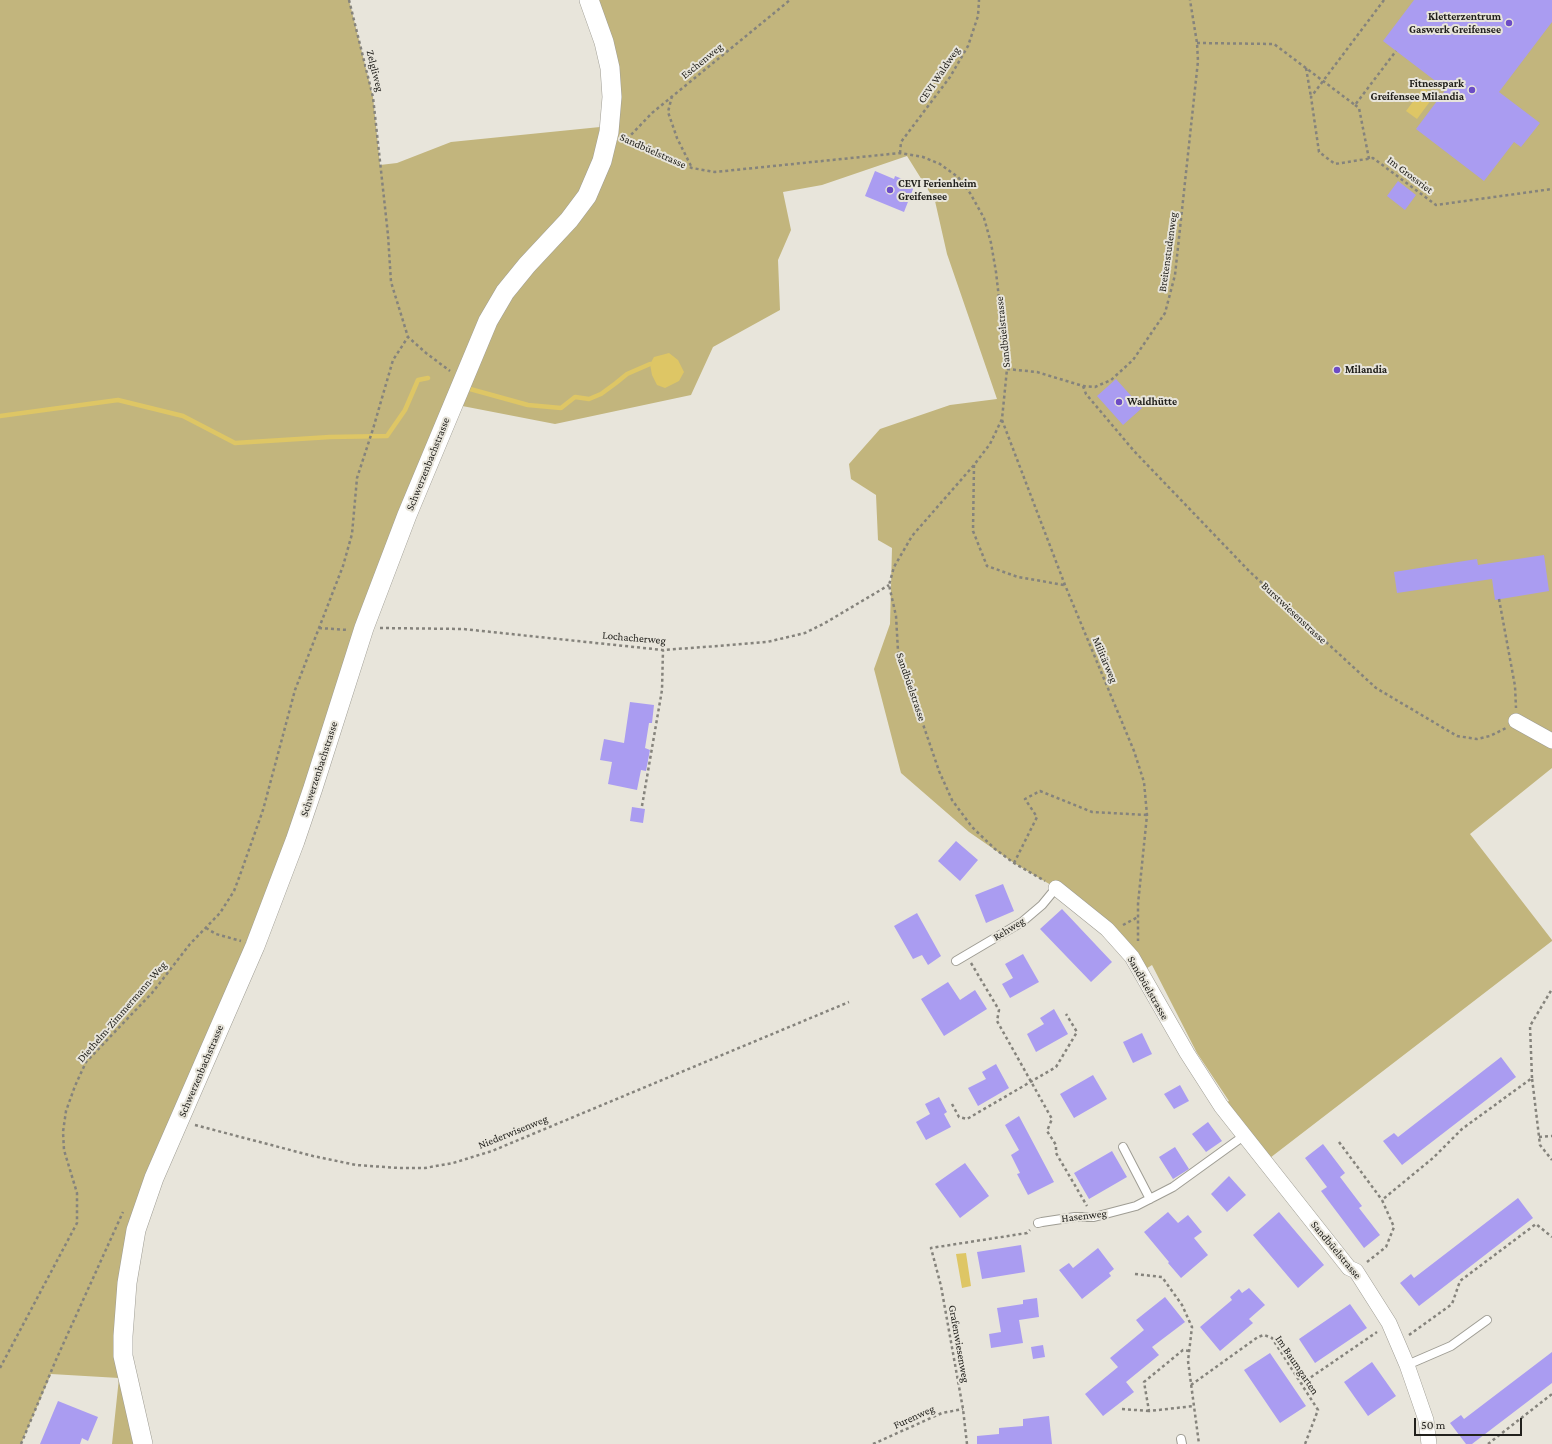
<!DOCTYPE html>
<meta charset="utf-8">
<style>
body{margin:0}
#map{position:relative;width:1552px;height:1444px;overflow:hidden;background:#e8e5db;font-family:"Crimson Pro",serif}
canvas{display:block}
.scale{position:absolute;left:1414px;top:1418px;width:108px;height:18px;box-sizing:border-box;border:2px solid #22211d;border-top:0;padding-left:5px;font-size:12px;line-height:14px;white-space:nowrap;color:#22211d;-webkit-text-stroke:3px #e8e5db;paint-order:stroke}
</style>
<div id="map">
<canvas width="1552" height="1444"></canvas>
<div class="scale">50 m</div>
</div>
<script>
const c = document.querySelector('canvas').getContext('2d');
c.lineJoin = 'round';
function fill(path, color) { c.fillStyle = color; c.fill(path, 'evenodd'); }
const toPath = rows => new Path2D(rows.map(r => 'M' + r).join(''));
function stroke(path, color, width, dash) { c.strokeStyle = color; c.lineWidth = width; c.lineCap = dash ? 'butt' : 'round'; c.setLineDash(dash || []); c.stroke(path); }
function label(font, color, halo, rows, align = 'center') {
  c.font = font + ' "Crimson Pro",serif'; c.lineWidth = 4; c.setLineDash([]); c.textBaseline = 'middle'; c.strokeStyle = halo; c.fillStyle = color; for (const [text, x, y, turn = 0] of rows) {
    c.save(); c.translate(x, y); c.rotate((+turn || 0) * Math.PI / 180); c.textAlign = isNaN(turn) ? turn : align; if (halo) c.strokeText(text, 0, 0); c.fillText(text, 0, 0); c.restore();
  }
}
const green = toPath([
 [0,0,349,0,373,97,380,165,397,163,451,142,610,126,610,68,588,0,1552,0,1552,768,1470,834,1552,940,1552,941,1266,1161,1221,1106,1229,1101,1197,1053,1152,965,1141,972,1056,888,1014,863,969,832,901,773,874,669,890,624,892,548,878,540,876,495,851,479,849,464,880,429,950,405,997,399,947,254,935,201,907,156,822,185,783,192,791,230,778,260,780,310,713,347,691,395,555,424,452,404,295,841,154,1178,123,1336,143,1444,112,1444,119,1378,51,1374,21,1444,0,1444]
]);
const water = toPath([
 [1423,88,1434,96,1417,119,1406,111],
 [669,353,678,360,684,372,679,381,665,388,657,385,652,375,650,364,654,357],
 [966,1253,971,1286,962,1288,956,1254]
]);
const stream = toPath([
 [470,389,528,405,561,408,575,397,589,399,601,394,616,383,627,374,650,364],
 [0,416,118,400,183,416,235,443,330,437,387,436,405,410,418,380,428,378]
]);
const building = toPath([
 [1414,0,1552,0,1552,22,1499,92,1540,123,1521,147,1514,142,1484,181,1416,129,1446,89,1383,41],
 [875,171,894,179,895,176,915,184,904,212,865,196],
 [1398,181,1416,195,1405,210,1387,196],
 [1116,379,1142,408,1123,425,1097,396],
 [1544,555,1549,591,1495,600,1492,579,1397,593,1394,572,1477,559,1478,565],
 [630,702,654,705,652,723,649,723,645,748,650,750,646,771,641,770,637,790,608,784,612,762,600,760,604,739,624,743],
 [632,807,645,809,643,823,630,821],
 [956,841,978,860,960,881,938,861],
 [1003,884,1014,911,986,923,975,895],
 [1062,909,1112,962,1091,982,1040,929],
 [917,913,941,956,928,965,922,955,913,959,894,926],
 [1023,954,1039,982,1010,998,1002,984,1013,978,1005,964],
 [948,982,960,1000,975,990,987,1009,944,1036,921,999],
 [1054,1009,1068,1034,1036,1052,1027,1034,1044,1024,1040,1018],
 [1142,1033,1152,1054,1133,1063,1123,1042],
 [1501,1057,1516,1077,1402,1165,1383,1141,1394,1133,1398,1137],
 [996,1064,1009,1088,978,1106,968,1088,986,1079,982,1072],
 [1093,1075,1107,1099,1074,1118,1060,1094],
 [1180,1085,1189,1101,1174,1109,1164,1094],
 [939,1097,947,1112,944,1114,951,1127,926,1140,916,1122,930,1114,925,1104],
 [1019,1116,1054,1182,1028,1195,1017,1174,1020,1173,1011,1155,1019,1150,1005,1125],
 [1208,1122,1222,1141,1206,1152,1192,1134],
 [1323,1144,1345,1173,1340,1177,1362,1206,1359,1208,1380,1235,1364,1248,1321,1191,1327,1187,1305,1158],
 [1175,1147,1189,1169,1173,1179,1159,1157],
 [1112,1151,1127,1177,1089,1199,1074,1173],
 [965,1163,989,1196,960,1218,935,1184],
 [1229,1176,1246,1195,1227,1212,1211,1194],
 [1518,1198,1533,1218,1419,1306,1400,1283,1411,1274,1414,1278],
 [1168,1212,1178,1223,1188,1215,1202,1232,1194,1238,1208,1255,1181,1278,1168,1263,1169,1262,1144,1232],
 [1279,1212,1324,1265,1298,1288,1253,1235],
 [1021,1245,1025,1272,982,1279,977,1252],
 [1098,1248,1114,1269,1109,1273,1111,1276,1082,1299,1059,1270,1069,1263,1073,1268],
 [1249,1288,1265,1305,1249,1319,1253,1323,1220,1351,1200,1327,1232,1300,1230,1297,1239,1289,1242,1293],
 [1165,1297,1185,1322,1152,1347,1159,1355,1126,1382,1134,1392,1103,1416,1085,1394,1118,1367,1110,1358,1144,1330,1136,1320],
 [1037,1298,1039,1317,1019,1320,1023,1343,991,1348,989,1334,1001,1332,997,1308,1023,1304,1023,1300],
 [1350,1304,1367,1328,1315,1363,1299,1339],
 [1043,1345,1045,1357,1033,1359,1031,1347],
 [1552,1352,1552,1383,1472,1444,1466,1444,1450,1423,1461,1415,1464,1419],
 [1270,1353,1306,1406,1280,1423,1244,1370],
 [1372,1362,1396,1396,1368,1416,1344,1382],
 [58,1401,98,1417,88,1441,82,1438,80,1444,40,1444],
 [1049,1416,1052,1444,977,1444,977,1436,999,1434,999,1428,1023,1426,1023,1419]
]);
const path = toPath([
 [349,0,373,97,388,235,391,282,408,337,426,353,450,371],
 [1384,0,1311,97,1319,152,1335,164,1373,158,1436,205,1552,189],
 [1197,43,1274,44,1355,105,1396,51],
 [1306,68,1311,97],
 [672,96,668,112,677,138,692,168],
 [1355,105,1359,108,1369,159],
 [624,138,671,160,692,168,715,172,900,153,923,157,940,164,958,177,970,193,984,218,991,243,996,272,1007,369,1002,419,990,444,974,465,912,536,894,567,889,585,896,616,898,651,939,771,952,800,972,827,995,849,1014,863,1045,881],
 [627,139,652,113,790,0],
 [900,153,901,142,950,77,968,46,978,16,979,0],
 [1007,369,1037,372,1083,386,1095,387,1111,380,1133,360,1165,313,1175,275,1198,61,1197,43,1190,0],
 [1083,386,1086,394,1134,451,1250,572,1376,688,1457,736,1477,739,1490,736,1506,728],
 [1002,420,1065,585,1134,751,1144,782,1147,815,1138,904,1138,941],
 [974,465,973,531,987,566,1018,577,1064,585],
 [1499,599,1515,686,1516,708],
 [319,628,348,630],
 [380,628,463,629,663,650,704,647,767,642,805,633,825,623,889,585],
 [642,806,662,690,663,650],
 [1014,863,1037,817,1025,799,1040,791,1092,812,1147,815],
 [1123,925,1138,917],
 [206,928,216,934,241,941],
 [971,963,999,1010,997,1021,1052,1119,1047,1131,1056,1145,1056,1153,1087,1206],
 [1532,1078,1530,1026,1552,989],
 [952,1104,959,1117,967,1119,1056,1067,1077,1032,1066,1014],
 [195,1125,313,1156,356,1165,399,1168,425,1168,453,1163,492,1151,849,1002],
 [1539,1137,1552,1136],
 [1339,1142,1382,1200],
 [1367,1262,1386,1247,1394,1227,1382,1200,1433,1158,1462,1129,1532,1078,1540,1145,1552,1160],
 [1135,1274,1162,1277,1182,1305,1192,1327,1188,1361,1199,1444],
 [1409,1335,1452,1304,1460,1281,1536,1224,1552,1237],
 [1189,1351,1183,1350,1144,1382,1149,1411,1194,1406],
 [0,1368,77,1223,77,1193,64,1150,63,1132,66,1111,75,1086,86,1062,152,993,190,944,220,913,234,891,240,875,263,810,295,690,343,566,352,534,357,478,373,429,393,360,408,337],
 [1301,1384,1377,1332],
 [1191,1385,1258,1337,1264,1335,1272,1338,1318,1410,1305,1444],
 [1122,1409,1149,1411],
 [21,1444,55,1362,123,1212],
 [873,1444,942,1413,963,1409],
 [967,1444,963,1409,941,1286,931,1248,1027,1233,1030,1230],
 [1488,1444,1552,1394]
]);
const service = toPath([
 [956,961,1022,922,1042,905,1056,888],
 [1123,1147,1150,1199],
 [1038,1223,1042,1222,1075,1217,1094,1217,1136,1206,1173,1187,1245,1135],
 [1407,1365,1451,1346,1487,1320],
 [1181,1439,1182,1444]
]);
const minor = toPath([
 [1516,721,1552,741],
 [1056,888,1107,929,1132,957,1187,1053,1221,1106,1349,1268,1356,1271,1389,1323,1407,1365,1426,1420,1429,1444]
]);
const tertiary = toPath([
 [143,1444,123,1356,123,1336,127,1283,136,1230,154,1178,255,946,295,841,313,788,364,628,407,515,488,321,505,292,527,265,569,220,587,196,602,161,609,132,612,97,610,68,604,42,589,0]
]);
const markers = [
 [1509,23,4,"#6c4cc5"],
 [1472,90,4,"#6c4cc5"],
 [890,190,4,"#6c4cc5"],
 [1337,370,4,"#6c4cc5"],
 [1119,402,4,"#6c4cc5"]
];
const poiNames = [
 ["Kletterzentrum",1501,17,"right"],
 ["Gaswerk Greifensee",1501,30,"right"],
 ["Fitnesspark",1464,84,"right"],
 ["Greifensee Milandia",1464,97,"right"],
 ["CEVI Ferienheim",898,184],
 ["Greifensee",898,197],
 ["Milandia",1345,370],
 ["Waldhütte",1127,402]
];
const streetNames = [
 ["Eschenweg",702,61,-39],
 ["Zelgliweg",375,71,76],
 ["CEVI Waldweg",939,75,-56],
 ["Sandbüelstrasse",653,151,24],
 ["Im Grossriet",1410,175,37],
 ["Breitenstudenweg",1168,252,-82],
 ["Sandbüelstrasse",1003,332,-96],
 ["Schwerzenbachstrasse",428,464,-68],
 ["Burstwiesenstrasse",1294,613,43],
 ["Lochacherweg",634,638,5],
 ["Militärweg",1105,660,67],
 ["Sandbüelstrasse",911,687,71],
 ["Schwerzenbachstrasse",319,769,-72],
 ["Rehweg",1009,929,-32],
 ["Sandbüelstrasse",1148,988,60],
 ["Diethelm-Zimmermann-Weg",122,1012,-49],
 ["Schwerzenbachstrasse",201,1071,-67],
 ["Niederwisenweg",513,1132,-22],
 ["Hasenweg",1084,1216,-7],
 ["Sandbüelstrasse",1336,1250,50],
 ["Grafenwiesenweg",959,1344,80],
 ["Im Baumgarten",1297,1365,56],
 ["Furenweg",914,1417,-24]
];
fill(green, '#c2b57d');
fill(water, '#dec665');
stroke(stream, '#dec665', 4.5);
fill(building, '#aa9cf1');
stroke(service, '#9f9d94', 10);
stroke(minor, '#9f9d94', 16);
stroke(tertiary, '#9f9d94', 20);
stroke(path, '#85837c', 2.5, [3, 3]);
stroke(service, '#fff', 8);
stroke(minor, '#fff', 15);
stroke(tertiary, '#fff', 19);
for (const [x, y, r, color] of markers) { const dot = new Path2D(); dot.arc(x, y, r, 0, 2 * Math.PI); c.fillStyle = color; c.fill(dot); stroke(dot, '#e8e5db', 1.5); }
label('bold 11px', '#22211d', '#e8e5db', poiNames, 'left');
label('11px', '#22211d', '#e8e5db', streetNames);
</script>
